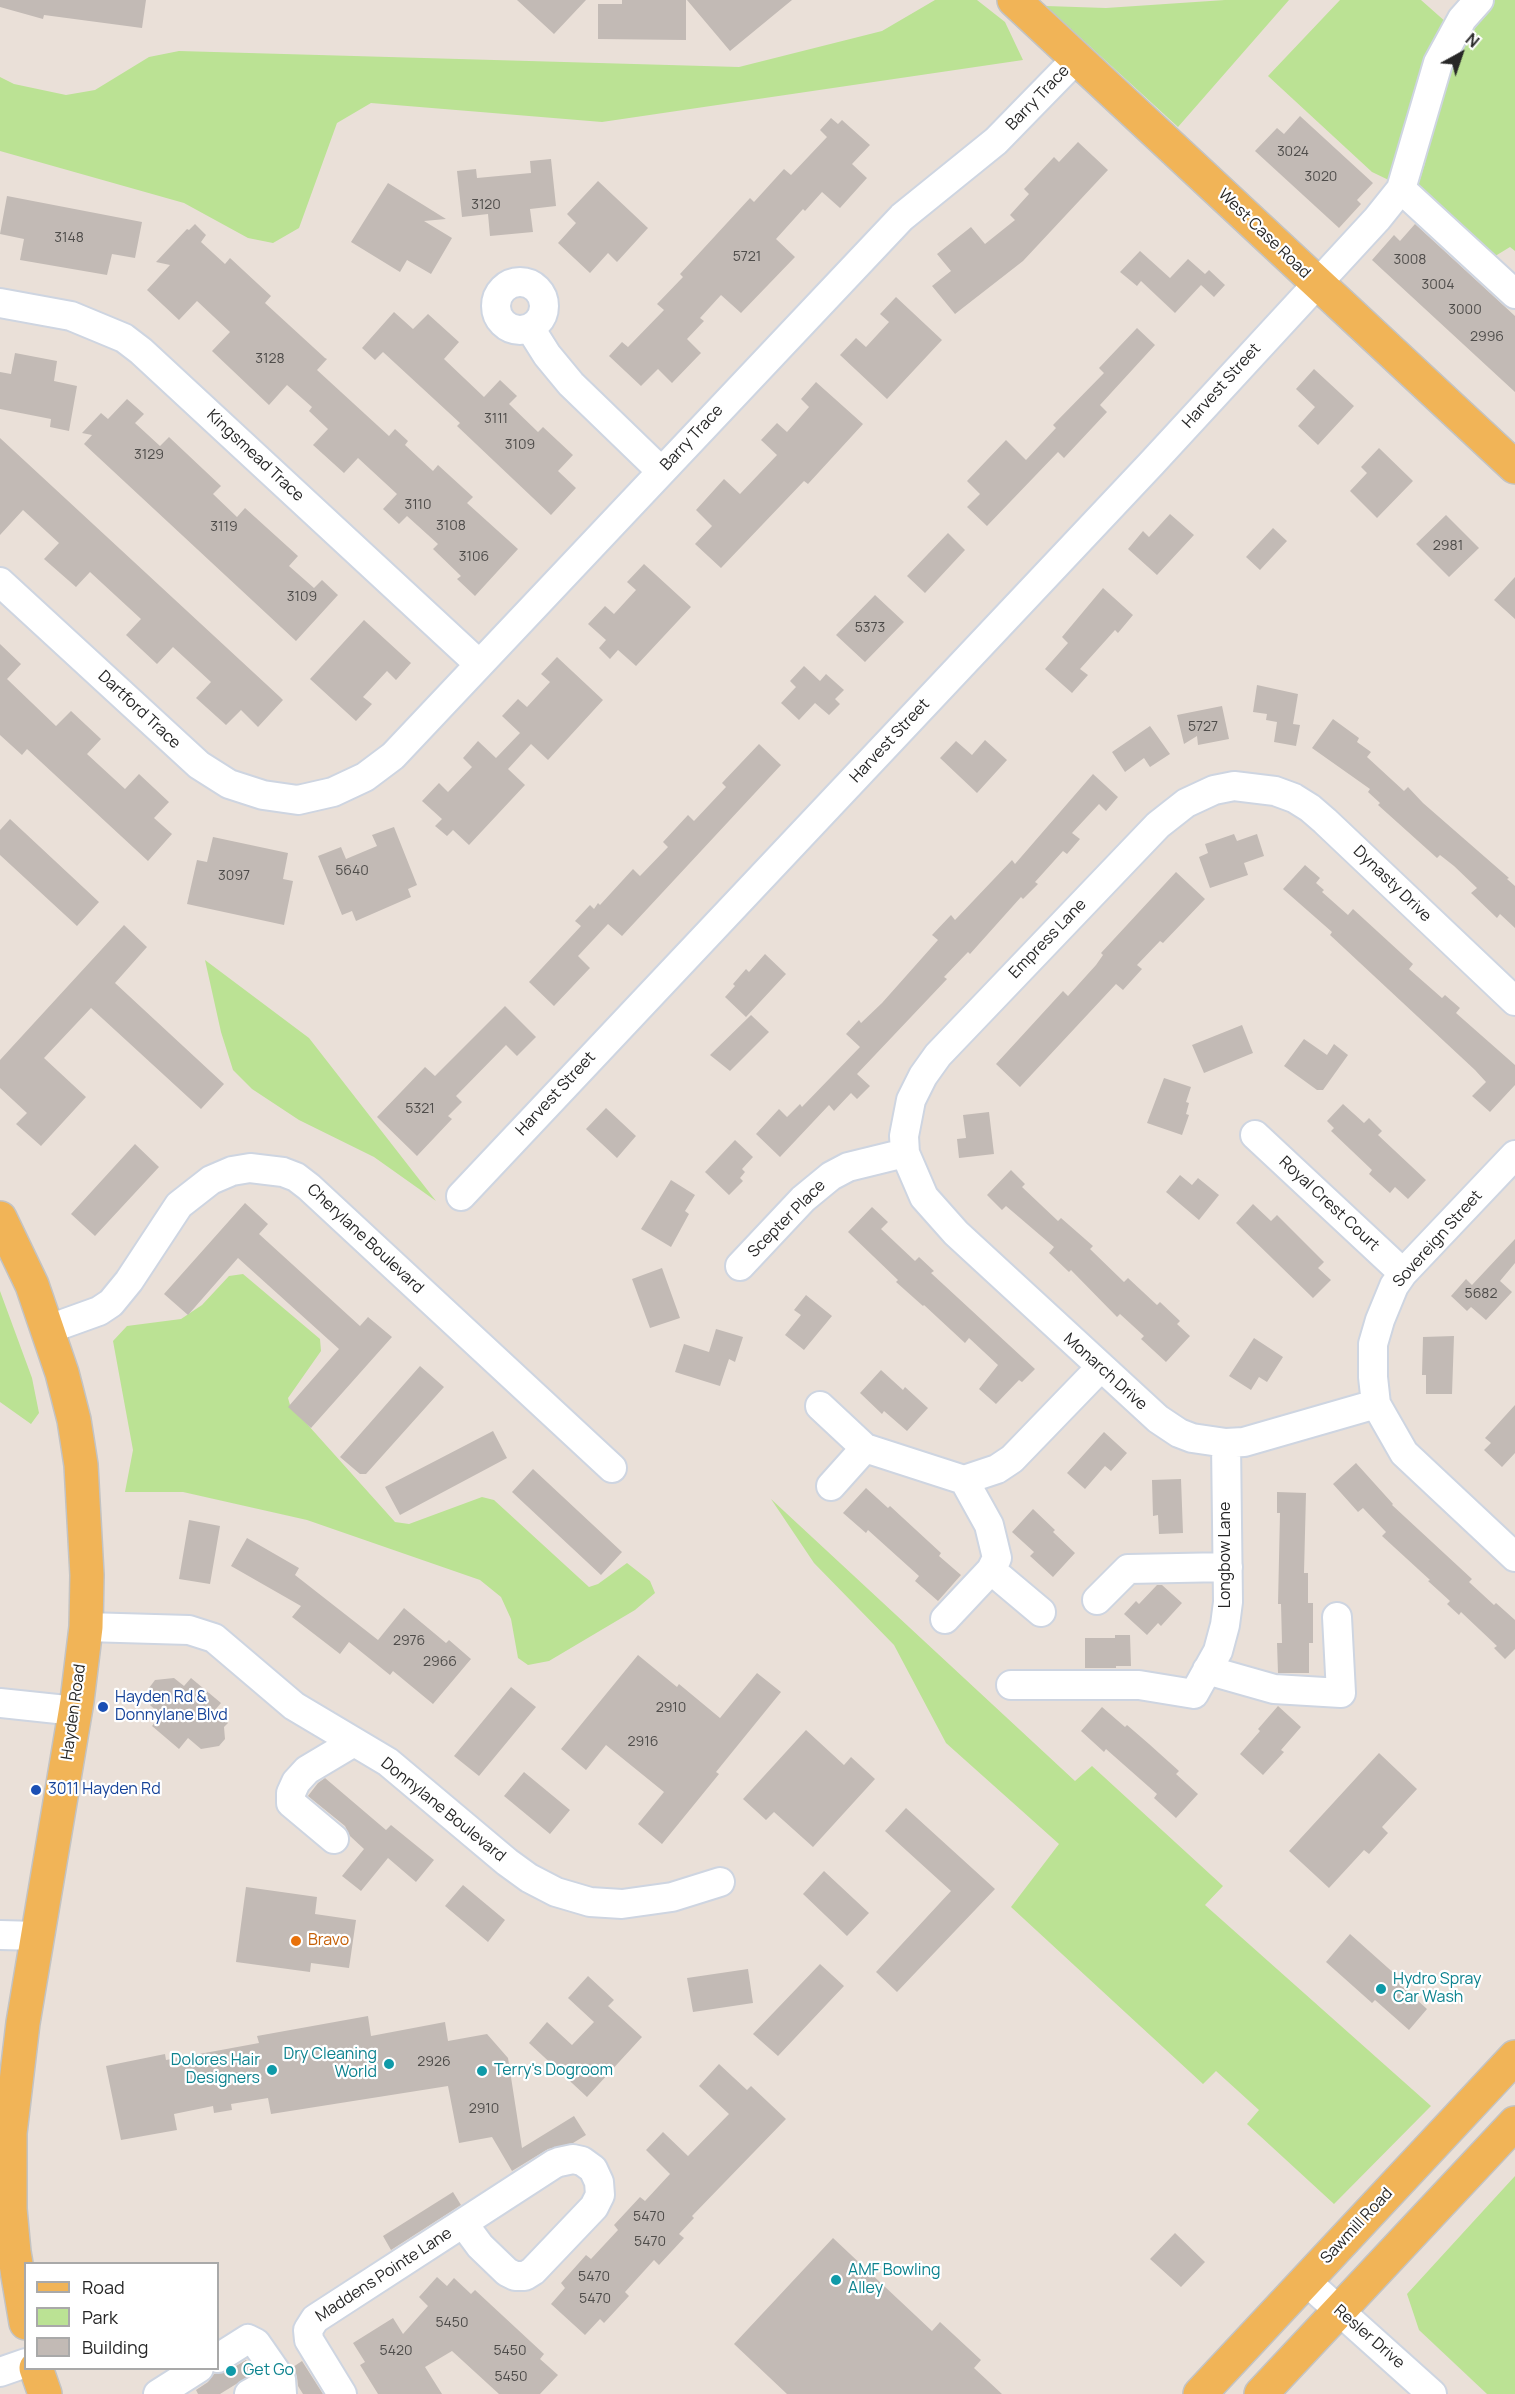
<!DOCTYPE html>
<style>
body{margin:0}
#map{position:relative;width:1515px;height:2394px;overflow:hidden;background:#eae0d8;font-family:Manrope,sans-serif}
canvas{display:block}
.legend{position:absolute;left:24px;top:2262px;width:195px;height:108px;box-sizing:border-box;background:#fff;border:2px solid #a9a9a9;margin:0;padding:8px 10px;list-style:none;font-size:18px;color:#272727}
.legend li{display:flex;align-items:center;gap:12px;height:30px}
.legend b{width:30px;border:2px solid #a9a9a9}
.north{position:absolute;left:1431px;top:24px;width:60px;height:60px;-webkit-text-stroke:4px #fff;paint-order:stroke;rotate:40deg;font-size:16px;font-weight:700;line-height:24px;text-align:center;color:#272727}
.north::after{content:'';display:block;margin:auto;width:21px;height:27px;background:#272727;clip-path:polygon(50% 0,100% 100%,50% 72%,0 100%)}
</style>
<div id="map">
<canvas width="1515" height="2394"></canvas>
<ul class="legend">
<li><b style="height:8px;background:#f1b457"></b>Road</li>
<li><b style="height:16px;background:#bbe294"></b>Park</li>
<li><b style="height:16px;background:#c2bab5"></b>Building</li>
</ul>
<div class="north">N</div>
</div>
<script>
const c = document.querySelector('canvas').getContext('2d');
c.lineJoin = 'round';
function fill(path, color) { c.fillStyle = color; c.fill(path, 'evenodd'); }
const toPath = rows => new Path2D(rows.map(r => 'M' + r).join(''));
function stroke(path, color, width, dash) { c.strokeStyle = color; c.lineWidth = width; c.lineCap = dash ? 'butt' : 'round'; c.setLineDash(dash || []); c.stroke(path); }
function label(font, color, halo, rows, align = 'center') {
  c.font = font + ' Manrope,sans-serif'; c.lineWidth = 4.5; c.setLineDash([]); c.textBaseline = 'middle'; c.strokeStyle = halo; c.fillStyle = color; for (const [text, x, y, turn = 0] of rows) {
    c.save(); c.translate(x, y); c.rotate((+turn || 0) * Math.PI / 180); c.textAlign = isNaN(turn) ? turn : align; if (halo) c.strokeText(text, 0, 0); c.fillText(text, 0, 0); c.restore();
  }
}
const green = toPath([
 [935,0,977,0,1005,22,1023,60,602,122,371,103,337,123,299,228,273,243,248,238,184,203,0,151,0,77,14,84,66,95,95,90,149,57,179,51,739,67,882,31],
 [1225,0,1289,0,1178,127,1046,6,1106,8],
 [1340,0,1421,0,1447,23,1397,184,1372,172,1268,76],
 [1495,0,1515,0,1515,251,1510,247,1492,258,1418,186,1425,163,1432,120,1445,83,1468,31],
 [205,960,309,1038,436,1201,374,1157,299,1120,252,1089,233,1070,221,1032],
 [243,1274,320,1339,321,1351,288,1398,290,1405,395,1522,409,1524,482,1497,494,1500,589,1587,598,1584,627,1563,650,1581,655,1593,635,1610,549,1661,528,1665,518,1658,511,1619,501,1597,480,1580,307,1520,183,1492,125,1492,133,1450,113,1341,127,1326,181,1319,202,1305,229,1276],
 [0,1291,32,1378,39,1413,31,1424,0,1402],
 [771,1499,1075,1781,1092,1766,1223,1886,1205,1905,1431,2106,1334,2204,1247,2124,1259,2110,1216,2071,1203,2084,1011,1907,1059,1844,946,1743,894,1645,814,1563],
 [1515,2176,1515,2394,1487,2394,1419,2330,1407,2294]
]);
const building = toPath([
 [0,0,146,0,142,28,44,15,43,19,0,7],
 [517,0,586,0,554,34],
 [622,0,686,0,686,40,598,39,598,4,622,4],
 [687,0,792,0,730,51],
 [1300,116,1373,183,1357,200,1361,204,1339,228,1255,151,1277,128,1284,134],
 [831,118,838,124,842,120,870,145,852,164,867,178,840,208,822,192,805,211,803,209,776,239,795,257,741,313,721,295,700,318,704,321,687,339,701,353,672,383,658,369,641,386,609,356,622,342,628,347,664,310,657,304,683,277,680,274,750,198,754,202,784,169,791,175,827,137,820,130],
 [1078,142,1108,170,1023,261,955,314,932,286,951,271,937,254,971,227,985,244,1015,220,1010,215,1029,194,1024,189,1054,157,1059,162],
 [551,159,556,206,530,209,533,232,490,236,488,214,462,217,457,171,476,169,477,178,531,173,530,161],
 [598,181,648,228,617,262,608,253,590,273,558,243,576,223,567,214],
 [388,183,446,219,424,221,452,238,431,274,407,260,400,272,351,242],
 [7,196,142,222,135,258,112,254,107,275,20,260,24,239,0,234],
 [195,224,206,235,201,242,225,264,230,258,271,296,265,303,325,358,327,359,317,370,389,436,395,429,408,441,405,445,433,471,438,465,473,497,467,503,518,549,475,596,457,579,461,576,433,549,438,544,407,516,399,524,383,509,397,494,358,458,344,473,313,445,328,429,309,411,312,407,287,385,269,405,212,351,230,332,197,301,179,320,147,290,170,265,156,262,187,229,189,230],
 [1415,224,1515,316,1515,392,1372,260,1394,235,1400,241],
 [1140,251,1170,278,1188,259,1205,274,1209,270,1225,285,1214,297,1201,285,1175,313,1141,281,1137,286,1120,272],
 [896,297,942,340,887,399,840,355,856,338,866,347,889,322,880,314],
 [394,312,413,329,428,314,459,342,444,359,484,397,500,380,517,396,509,404,538,432,543,427,573,455,558,471,576,488,551,515,457,426,460,423,383,352,375,360,362,348],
 [1137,328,1155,345,1100,405,1107,412,1064,458,1058,452,987,526,967,507,980,494,967,481,1006,440,1026,460,1056,428,1053,425,1104,373,1099,368],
 [15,353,57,361,54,381,77,386,69,431,50,427,51,419,0,409,0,372,11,374],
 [1314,369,1354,406,1318,445,1298,426,1315,407,1296,389],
 [816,382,863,424,808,484,804,481,721,568,695,544,712,526,696,510,724,479,740,494,777,455,761,440,777,423,787,432,809,407,801,399],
 [127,399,144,414,135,423,160,446,169,437,221,486,213,494,237,517,245,508,298,556,289,566,314,588,322,580,338,595,296,641,84,444,92,435,82,433,101,413,108,419],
 [0,438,280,697,283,700,258,727,241,710,226,725,196,698,211,682,173,647,157,664,126,635,141,619,90,572,76,587,44,559,59,543,23,510,0,535],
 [1379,448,1413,481,1377,518,1350,491,1367,473,1361,467],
 [1170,514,1194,535,1157,575,1128,549,1143,531,1149,537],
 [1446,515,1479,548,1449,577,1416,544],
 [1273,528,1287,541,1260,570,1246,557],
 [948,533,965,550,925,593,907,576],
 [644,564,691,607,636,666,618,650,610,659,599,648,606,640,588,624,605,606,614,614,636,590,627,582],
 [1515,577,1515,619,1494,600],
 [1103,588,1133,615,1118,633,1115,630,1080,669,1088,675,1072,693,1045,669,1068,643,1062,637],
 [875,595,904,622,865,662,836,635],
 [364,620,411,663,396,680,387,671,363,697,372,704,356,721,310,679],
 [0,644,21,664,7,679,56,726,71,711,101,739,87,754,125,789,139,774,169,802,154,818,172,834,148,861,27,749,22,755,0,735],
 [557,657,603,700,548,760,531,744,508,769,525,785,469,845,453,830,447,836,435,826,442,819,422,801,439,783,448,792,472,767,463,758,478,741,496,758,520,733,502,716,518,699,527,707,550,682,541,674],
 [804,666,820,681,826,674,844,690,835,699,840,704,829,715,815,703,799,720,781,703,796,687,790,681],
 [1257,685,1298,694,1293,724,1300,725,1296,746,1274,742,1277,722,1266,720,1267,714,1253,712],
 [1222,706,1229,739,1198,745,1197,736,1184,744,1177,715],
 [1333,719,1359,738,1357,742,1371,752,1367,757,1404,791,1408,787,1423,803,1509,878,1507,879,1515,886,1515,928,1500,914,1497,918,1471,893,1477,888,1454,866,1440,855,1437,858,1378,805,1380,803,1368,792,1370,789,1312,748],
 [1150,726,1170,754,1150,767,1144,758,1125,772,1112,752],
 [985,740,1007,760,977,793,940,758,956,741,972,755],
 [759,744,781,765,622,936,608,924,578,956,590,968,554,1006,529,982,581,926,575,921,590,905,594,909,598,903,600,905,633,869,640,876,668,847,663,842,688,815,694,821,726,787,722,783],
 [1093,774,1118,797,1106,811,1099,804,1072,833,1080,839,1067,854,1063,851,1035,882,1038,884,1023,899,1021,897,970,954,968,952,944,977,947,979,857,1074,870,1086,857,1099,851,1093,834,1111,829,1105,780,1157,756,1134,779,1109,787,1117,800,1104,802,1107,860,1047,846,1034,859,1020,861,1023,882,1003,938,940,932,935,951,915,955,920,1012,860,1015,864],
 [10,819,99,902,77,926,0,855,0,830],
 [394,827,417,885,408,889,411,897,356,921,352,911,342,915,318,856,341,847,346,859,377,846,372,835],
 [1234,834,1237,841,1257,834,1264,856,1244,863,1248,875,1210,888,1199,857,1208,853,1205,844],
 [213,837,288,853,283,879,293,881,284,925,187,904,197,860,207,862],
 [1305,865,1320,878,1316,883,1324,890,1322,892,1348,915,1353,909,1413,964,1409,969,1442,998,1445,995,1460,1008,1456,1013,1515,1065,1515,1085,1490,1112,1472,1096,1486,1082,1475,1070,1330,935,1332,932,1283,889],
 [1176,872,1205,899,1163,943,1160,941,1137,965,1142,969,1123,990,1116,984,1020,1087,996,1064,1063,991,1068,996,1096,965,1103,955,1101,953],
 [124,925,147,947,115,983,224,1084,201,1109,91,1008,44,1058,86,1097,41,1146,16,1124,27,1113,0,1088,0,1060],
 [765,954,786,974,746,1017,725,997,735,986,733,984,746,969,749,972],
 [505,1006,536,1037,517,1056,506,1045,456,1096,462,1102,448,1116,452,1119,417,1156,377,1117,425,1067,435,1076],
 [751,1015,769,1032,730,1071,710,1055],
 [1242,1025,1253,1053,1204,1073,1192,1045],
 [1304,1039,1327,1055,1334,1044,1348,1055,1323,1090,1317,1090,1284,1066],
 [1164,1078,1191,1087,1186,1102,1189,1103,1186,1114,1189,1115,1182,1135,1147,1123],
 [1343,1104,1364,1123,1369,1118,1382,1131,1378,1135,1426,1180,1408,1199,1395,1187,1390,1193,1369,1174,1372,1170,1331,1131,1334,1128,1327,1121],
 [606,1108,636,1136,617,1158,586,1129],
 [989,1112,994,1154,959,1158,957,1139,966,1138,963,1115],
 [735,1140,753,1157,742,1169,745,1172,740,1178,743,1181,729,1195,705,1172],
 [135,1144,159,1167,95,1236,71,1214],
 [1011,1170,1025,1184,1022,1187,1058,1221,1061,1218,1093,1246,1090,1249,1124,1282,1128,1278,1157,1305,1160,1302,1180,1321,1177,1324,1190,1336,1166,1362,1141,1339,1144,1336,1120,1314,1117,1317,1071,1270,1069,1272,1049,1253,1054,1247,1006,1206,1002,1210,987,1195],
 [1180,1175,1192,1185,1198,1178,1219,1195,1199,1220,1166,1192],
 [671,1180,695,1195,685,1211,689,1214,671,1247,641,1229],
 [245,1203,268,1224,259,1234,360,1326,368,1317,392,1337,311,1428,288,1407,339,1349,238,1258,188,1315,164,1294],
 [1253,1204,1271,1221,1277,1215,1324,1262,1318,1268,1331,1280,1313,1298,1236,1223],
 [872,1207,888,1222,881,1229,915,1261,919,1257,934,1271,931,1273,1035,1369,1022,1382,1019,1380,996,1404,979,1389,998,1365,969,1338,965,1343,924,1305,923,1306,896,1282,898,1280,848,1232],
 [1515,1239,1515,1263,1500,1281,1512,1292,1486,1320,1471,1307,1467,1311,1451,1296,1466,1279,1472,1285],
 [662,1268,680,1318,650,1328,632,1279],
 [806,1295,832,1316,804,1350,785,1335,801,1315,794,1310],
 [716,1329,743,1337,735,1362,729,1359,720,1386,675,1372,684,1344,709,1352],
 [1454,1336,1452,1394,1426,1394,1426,1375,1422,1375,1423,1337],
 [1254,1338,1283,1357,1267,1382,1259,1377,1251,1390,1229,1376],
 [420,1366,444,1387,366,1474,360,1474,340,1457],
 [881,1370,903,1390,905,1387,928,1408,907,1431,884,1411,882,1414,860,1393],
 [1515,1405,1515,1453,1502,1467,1484,1450,1491,1443,1485,1438],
 [493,1431,507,1458,400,1515,385,1487],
 [1104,1432,1127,1453,1111,1471,1105,1466,1085,1489,1067,1473],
 [1356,1463,1393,1504,1392,1505,1472,1579,1469,1582,1494,1605,1496,1603,1515,1620,1515,1649,1505,1659,1494,1648,1497,1646,1461,1612,1459,1615,1447,1604,1450,1601,1428,1581,1430,1580,1382,1536,1386,1532,1363,1508,1358,1512,1333,1484],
 [533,1469,622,1552,601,1575,512,1492],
 [1181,1479,1183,1533,1159,1534,1158,1515,1153,1516,1152,1480],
 [866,1488,888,1508,890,1506,941,1553,939,1556,961,1575,938,1601,915,1581,919,1576,868,1530,866,1533,843,1513],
 [1277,1492,1306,1493,1304,1573,1308,1573,1308,1603,1313,1603,1313,1643,1309,1643,1309,1673,1278,1673,1277,1643,1282,1643,1281,1604,1278,1604,1280,1513,1277,1513],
 [1033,1509,1055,1530,1053,1532,1075,1553,1053,1577,1030,1556,1034,1552,1012,1532],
 [189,1520,220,1526,210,1584,179,1579],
 [247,1538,299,1568,295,1575,378,1640,404,1608,446,1643,449,1640,471,1659,433,1704,393,1671,390,1675,349,1642,340,1654,292,1617,301,1606,231,1566],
 [1157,1585,1162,1585,1182,1603,1161,1626,1158,1623,1147,1635,1124,1614,1136,1601,1139,1604],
 [1115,1635,1130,1635,1131,1666,1116,1666,1116,1668,1085,1668,1085,1638,1115,1638],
 [638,1655,677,1687,679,1684,720,1718,757,1673,781,1692,716,1772,719,1774,662,1844,638,1824,664,1792,606,1745,586,1770,561,1749],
 [174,1678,184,1686,191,1678,221,1703,214,1711,228,1723,224,1727,225,1739,219,1746,201,1749,188,1738,179,1749,152,1726,161,1715,150,1705,149,1688,155,1680],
 [511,1687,536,1707,479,1776,454,1756],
 [1278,1706,1301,1727,1281,1750,1284,1752,1263,1775,1240,1754,1260,1731,1258,1729],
 [1102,1707,1125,1727,1127,1725,1149,1744,1179,1771,1176,1774,1198,1794,1176,1818,1154,1798,1157,1794,1106,1749,1104,1752,1081,1731],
 [806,1730,844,1765,851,1757,875,1779,813,1847,774,1812,766,1820,743,1799],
 [1379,1753,1417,1789,1382,1827,1388,1833,1369,1854,1364,1850,1329,1888,1289,1851],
 [524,1772,570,1810,550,1834,504,1796],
 [325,1778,386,1830,391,1825,434,1860,416,1882,388,1858,361,1891,342,1876,364,1849,350,1836,345,1826,308,1796,318,1783],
 [906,1808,995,1889,897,1992,876,1972,951,1891,885,1831],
 [824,1871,869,1913,847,1936,803,1894],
 [463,1885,505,1920,488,1942,445,1906],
 [246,1887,317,1897,315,1914,356,1920,349,1968,311,1963,310,1972,236,1962],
 [1350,1934,1397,1976,1394,1979,1427,2009,1409,2030,1375,2000,1372,2003,1326,1962],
 [820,1964,844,1986,778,2056,753,2034],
 [748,1969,753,2003,693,2012,687,1978],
 [588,1976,614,2000,608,2006,642,2037,587,2097,529,2043,547,2022,572,2045,594,2022,568,1998],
 [368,2016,371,2036,445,2022,448,2041,487,2034,508,2058,522,2148,574,2116,586,2135,573,2143,548,2149,512,2171,492,2137,459,2143,448,2086,271,2114,268,2098,231,2104,232,2110,214,2113,213,2106,174,2114,177,2130,121,2140,106,2066,165,2054,166,2060,221,2050,259,2043,257,2036],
 [719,2064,747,2090,751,2086,786,2119,692,2216,694,2218,679,2234,684,2238,659,2265,654,2260,625,2292,629,2296,604,2323,600,2319,585,2335,551,2304,565,2288,561,2283,586,2255,591,2259,618,2230,614,2225,640,2197,645,2201,670,2174,646,2150,663,2132,688,2156,729,2114,699,2086],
 [453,2192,461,2205,391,2250,383,2236],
 [1175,2233,1205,2262,1181,2287,1150,2259],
 [833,2238,932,2331,940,2322,981,2360,974,2368,1002,2394,787,2394,734,2344],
 [437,2277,447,2286,454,2278,471,2294,475,2290,544,2354,540,2359,558,2375,540,2394,499,2394,452,2351,425,2367,442,2394,378,2394,360,2365,365,2362,353,2343,393,2318,403,2334,428,2306,419,2297],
 [246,2360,254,2373,220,2394,198,2394,196,2390,208,2382,214,2374,226,2372],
 [302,2361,323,2394,303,2394,298,2386,297,2377,293,2367]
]);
const minor = toPath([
 [1401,189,1515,294],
 '496 306a24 24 0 1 1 48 0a24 24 0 1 1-48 0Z',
 [0,303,71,316,124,338,141,351,479,664],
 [530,328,547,355,571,384,661,471],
 [0,582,199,765,229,784,263,795,298,800,333,792,365,777,393,756,902,217,996,141,1078,57],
 [1255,1135,1403,1273],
 [1515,1155,1403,1273,1394,1286,1380,1320,1373,1344,1373,1377,1376,1404,1404,1453,1515,1557],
 [461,1196,1151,464,1377,219,1401,189,1438,63,1462,19,1479,0],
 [740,1266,803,1199,831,1176,848,1167,905,1153],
 [49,1329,99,1311,111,1303,129,1281,179,1205,211,1180,232,1171,250,1168,283,1172,296,1177,309,1187,612,1468],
 [1376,1404,1244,1442,1226,1443,1192,1438,1179,1433,1158,1419,956,1233,924,1197,905,1153,904,1136,911,1100,923,1076,938,1055,1158,825,1186,803,1214,790,1234,786,1275,791,1294,798,1310,808,1325,821,1515,1001],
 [820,1406,865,1448,964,1480,989,1525,997,1558,991,1570,945,1619],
 [964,1480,997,1469,1012,1459,1100,1368],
 [831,1486,865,1448],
 [991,1570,1041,1612],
 [1097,1600,1128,1569,1228,1567],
 [86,1627,189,1630,214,1638,294,1706,388,1762,507,1862,529,1878,556,1892,590,1902,622,1904,672,1897,720,1882],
 [1207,1670,1274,1689,1341,1693,1337,1617],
 [1011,1685,1139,1685,1194,1694,1218,1651,1225,1625,1228,1602,1226,1443],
 [0,1703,76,1711],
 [334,1839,291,1803,291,1793,296,1782,307,1770,354,1742],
 [0,1935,38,1936],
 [1306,2281,1432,2394],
 [218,2358,248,2339,256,2343,281,2379,282,2394],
 [0,2372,26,2363],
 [158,2394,199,2368],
 [249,2394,258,2389,270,2390,278,2394],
 [342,2394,309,2340,308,2330,315,2319,318,2317,463,2223,554,2164,559,2162,573,2159,582,2161,593,2169,599,2182,600,2195,594,2207,533,2271,525,2276,515,2276,507,2272,480,2246,463,2223]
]);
const major = toPath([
 [1014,0,1515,467],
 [0,1218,32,1285,62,1373,74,1420,81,1465,87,1575,86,1627,77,1701,23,2023,10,2133,10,2209,14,2252,26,2323],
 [36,2368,45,2394],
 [1200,2394,1515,2057],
 [1261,2394,1515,2123]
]);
const markers = [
 [103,1707,6,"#1a4fb4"],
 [36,1790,6,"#1a4fb4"],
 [296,1941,6,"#e8710a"],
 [1381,1989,6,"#0f9aa8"],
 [389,2064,6,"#0f9aa8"],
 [272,2070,6,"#0f9aa8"],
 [482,2071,6,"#0f9aa8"],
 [836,2280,6,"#0f9aa8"],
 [231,2371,6,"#0f9aa8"]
];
const numberNames = [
 ["3024",1293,152],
 ["3020",1321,177],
 ["3120",486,205],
 ["3148",69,238],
 ["5721",747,257],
 ["3008",1410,260],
 ["3004",1438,285],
 ["3000",1465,310],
 ["2996",1487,337],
 ["3128",270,359],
 ["3111",496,419],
 ["3109",520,445],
 ["3129",149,455],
 ["3110",418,505],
 ["3108",451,526],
 ["3119",224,527],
 ["2981",1448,546],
 ["3106",474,557],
 ["3109",302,597],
 ["5373",870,628],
 ["5727",1203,727],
 ["5640",352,871],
 ["3097",234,876],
 ["5321",420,1109],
 ["5682",1481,1294],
 ["2976",409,1641],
 ["2966",440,1662],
 ["2910",671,1708],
 ["2916",643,1742],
 ["2926",434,2062],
 ["2910",484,2109],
 ["5470",649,2217],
 ["5470",650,2242],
 ["5470",594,2277],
 ["5470",595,2299],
 ["5450",452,2323],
 ["5420",396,2351],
 ["5450",510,2351],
 ["5450",511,2377]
];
const streetNames = [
 ["Barry Trace",1038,98,-46],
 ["West Case Road",1264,234,44],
 ["Harvest Street",1222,386,-48],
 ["Barry Trace",692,438,-47],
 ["Kingsmead Trace",255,456,43],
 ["Dartford Trace",139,710,43],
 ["Harvest Street",890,741,-47],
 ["Dynasty Drive",1392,884,44],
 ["Empress Lane",1048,939,-46],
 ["Harvest Street",556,1094,-47],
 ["Royal Crest Court",1329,1204,43],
 ["Scepter Place",787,1219,-45],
 ["Cherylane Boulevard",365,1239,43],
 ["Sovereign Street",1438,1239,-48],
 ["Monarch Drive",1105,1372,42],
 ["Longbow Lane",1226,1555,-90],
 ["Hayden Road",74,1712,-82],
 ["Donnylane Boulevard",443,1810,39],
 ["Sawmill Road",1357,2226,-47],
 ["Maddens Pointe Lane",384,2275,-33],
 ["Resler Drive",1369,2337,41]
];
const transitNames = [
 ["Hayden Rd &",115,1698],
 ["Donnylane Blvd",115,1716],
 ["3011 Hayden Rd",48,1790]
];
const foodNames = [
 ["Bravo",308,1941]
];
const cultureNames = [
 ["Hydro Spray",1393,1980],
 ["Car Wash",1393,1998],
 ["Dry Cleaning",377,2055,"right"],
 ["World",377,2073,"right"],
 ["Dolores Hair",260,2061,"right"],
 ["Designers",260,2079,"right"],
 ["Terry's Dogroom",494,2071],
 ["AMF Bowling",848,2271],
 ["Alley",848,2289],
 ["Get Go",243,2371]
];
fill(green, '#bbe294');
fill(building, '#c2bab5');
stroke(minor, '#ced5e1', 32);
stroke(major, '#c3c3c3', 36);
stroke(minor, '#fff', 28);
stroke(major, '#f1b457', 33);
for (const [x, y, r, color] of markers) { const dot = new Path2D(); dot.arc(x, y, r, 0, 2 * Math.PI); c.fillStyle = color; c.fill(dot); stroke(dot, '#fff', 2); }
label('14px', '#4e4c4a', null, numberNames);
label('16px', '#272727', '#fff', streetNames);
label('16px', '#164399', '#fff', transitNames, 'left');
label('16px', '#c56008', '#fff', foodNames, 'left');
label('16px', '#0d838f', '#fff', cultureNames, 'left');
</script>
